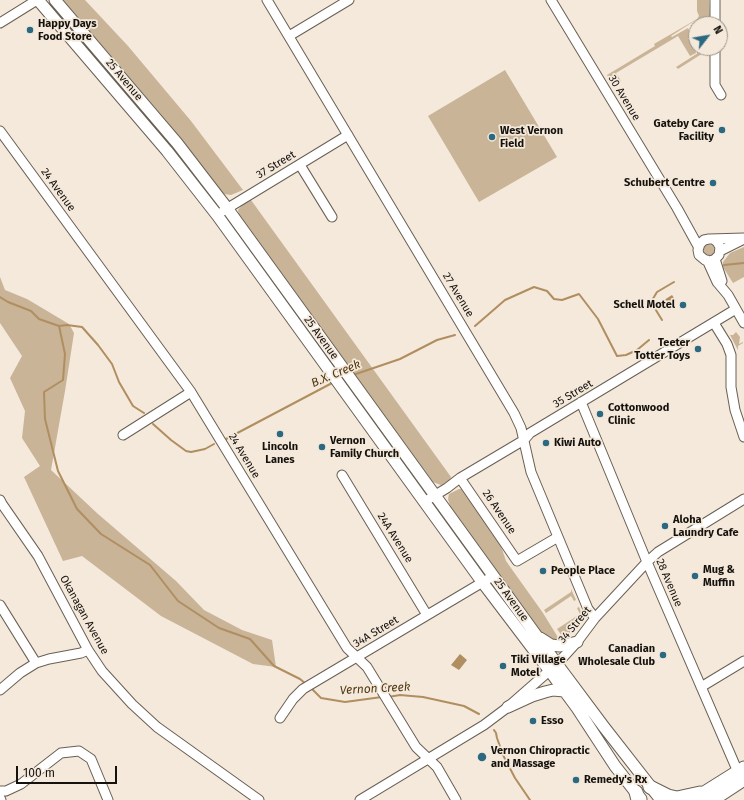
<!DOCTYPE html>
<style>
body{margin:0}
#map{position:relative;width:744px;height:800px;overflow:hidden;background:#f4e9db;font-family:"Fira Sans",sans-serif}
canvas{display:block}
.north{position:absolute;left:688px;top:16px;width:40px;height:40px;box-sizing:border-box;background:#f4e9db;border:1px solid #9b9388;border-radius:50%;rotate:59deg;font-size:11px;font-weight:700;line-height:16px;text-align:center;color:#15110c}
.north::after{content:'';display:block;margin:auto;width:14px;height:18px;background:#2c6980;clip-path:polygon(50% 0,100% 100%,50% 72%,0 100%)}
.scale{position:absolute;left:16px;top:766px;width:101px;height:18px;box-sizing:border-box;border:2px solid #15110c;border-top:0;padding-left:5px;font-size:12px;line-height:14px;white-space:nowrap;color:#15110c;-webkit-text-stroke:3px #f4e9db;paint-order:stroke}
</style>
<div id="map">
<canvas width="744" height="800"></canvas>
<div class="north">N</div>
<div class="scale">100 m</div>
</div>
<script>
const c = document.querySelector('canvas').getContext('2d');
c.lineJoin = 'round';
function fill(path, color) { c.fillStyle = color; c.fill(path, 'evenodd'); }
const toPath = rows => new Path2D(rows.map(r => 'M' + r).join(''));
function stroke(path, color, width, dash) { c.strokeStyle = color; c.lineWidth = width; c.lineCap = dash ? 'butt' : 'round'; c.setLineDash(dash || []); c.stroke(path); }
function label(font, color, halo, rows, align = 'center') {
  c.font = font + ' "Fira Sans",sans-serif'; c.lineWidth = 3.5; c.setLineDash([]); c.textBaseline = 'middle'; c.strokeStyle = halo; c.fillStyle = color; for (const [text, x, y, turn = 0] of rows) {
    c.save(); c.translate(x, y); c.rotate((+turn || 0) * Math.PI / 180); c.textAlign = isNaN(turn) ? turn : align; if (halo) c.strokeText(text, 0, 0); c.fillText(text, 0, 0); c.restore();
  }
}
const green = toPath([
 [63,0,85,0,128,46,191,121,243,190,231,195,223,194,165,119],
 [697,0,709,0,710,20,702,21,699,18,671,36,672,37,688,28,692,35,688,38,696,53,690,56,678,36,616,73,621,81,613,85,607,75,655,46,654,44,697,19,699,16,697,11],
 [693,38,694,40,696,39,696,48,708,48,708,50,678,69,676,67,698,53,690,39],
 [505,70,557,157,479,202,428,116],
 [251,200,451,477,450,480,441,485,433,482,239,216,238,210,243,204],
 '703.5 250a5.5 5.5 0 1 1 11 0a5.5 5.5 0 1 1-11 0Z',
 [744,247,744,277,733,283,723,267,723,262,730,253],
 [0,277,5,290,27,299,69,324,74,333,65,391,51,470,98,514,176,581,204,610,242,630,272,640,276,667,253,664,161,616,82,556,63,561,24,477,40,466,22,438,25,411,10,378,22,356,0,323],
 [736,332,740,337,739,344,743,342,743,343,738,346,738,350,730,335,733,335],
 [459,489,461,489,464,491,486,523,501,546,506,561,543,613,559,639,554,640,549,639,540,631,450,506,448,499,449,494],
 [571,589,576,600,574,601,571,596,546,613,544,610,571,592],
 [579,607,582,614,581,620,570,633,565,637,562,636,557,629,580,614,577,608]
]);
const water = toPath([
 [672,295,676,301,665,308,661,302],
 [460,654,467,660,459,670,451,665]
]);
const stream = toPath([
 [724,265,744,263],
 [0,297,8,302,31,311,39,319,59,326],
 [662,320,651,302,657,292,674,282],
 [59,326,65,354,63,380,44,392,45,419,58,471,77,509,101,534,150,565,178,601,219,628,250,639,274,666,300,679,306,684],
 [59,326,67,325,82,327,98,345,112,364,119,382,133,406,144,413],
 [475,326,505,300,534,287,547,291,554,299,562,300,579,294,598,319,617,356,626,355,637,350,649,340],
 [353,375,400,359,437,340,455,335],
 [153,424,171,440,186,451,191,452,205,449,214,444],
 [226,439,334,382],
 [311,688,321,698,345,702,382,697],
 [388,697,400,695,423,697,464,706,479,714],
 [494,730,496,733,497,738,503,755,515,778,530,800]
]);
const minor = toPath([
 [267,0,514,413,521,428,531,472,588,609,595,618],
 [551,0,677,208,698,246],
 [0,23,37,0],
 [715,24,715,0],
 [289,36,349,0],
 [715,48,715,85,721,95],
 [0,131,191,392,347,648,367,667,416,747,437,767,456,800],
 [300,165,332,217],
 [223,211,348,135],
 [713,239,717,242,720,247,719,255,715,259,711,261,705,260,699,255,698,250,700,244,704,240,709,239,744,238],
 [720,251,742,240],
 [715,259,722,281],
 [707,260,717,282,728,295,744,323],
 [714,323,727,344,731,355,731,387,735,410,744,437],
 [581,402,647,562,738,772],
 [123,435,191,392],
 [342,475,427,615],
 [460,478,517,561,558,537],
 [0,500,2,504,38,556,88,650,102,671,132,704,157,727,259,800],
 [424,502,447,488,460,478,524,440,530,433,736,309],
 [0,605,36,663],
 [701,687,744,661],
 [0,690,20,673,36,663,49,659,81,653,88,650],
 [280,718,293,699,303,689,493,576],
 [0,791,6,791,21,784,61,753,79,751,91,759,108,800],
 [0,798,1,800],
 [360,800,484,725,508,707,557,664,577,642,595,618,647,562,658,552,744,499]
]);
const major = toPath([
 [38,0,167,151,217,215,483,583,549,670,577,708,615,766,641,799],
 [55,0,177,143,227,208,557,664,604,727,661,800],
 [540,638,551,645,560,646,577,642],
 [508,707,532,696,545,692,553,690,564,691]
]);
const highway = toPath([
 [650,787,668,796,677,798,700,793],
 [636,792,638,800],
 [693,800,744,768],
 [712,800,744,779]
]);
const markers = [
 [30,30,4,"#2c6980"],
 [722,130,4,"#2c6980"],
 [492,137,4,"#2c6980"],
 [713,183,4,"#2c6980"],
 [683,305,4,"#2c6980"],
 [698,349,4,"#2c6980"],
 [600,414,4,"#2c6980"],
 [280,434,4,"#2c6980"],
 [546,443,4,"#2c6980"],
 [322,447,4,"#2c6980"],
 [665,526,4,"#2c6980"],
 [543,571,4,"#2c6980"],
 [695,576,4,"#2c6980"],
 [663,655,4,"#2c6980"],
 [503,666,4,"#2c6980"],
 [533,721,4,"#2c6980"],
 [482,757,5,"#2c6980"],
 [576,780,4,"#2c6980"]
];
const poiNames = [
 ["Happy Days",38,24],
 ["Food Store",38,37],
 ["Gateby Care",714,124,"right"],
 ["Facility",714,137,"right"],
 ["West Vernon",500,131],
 ["Field",500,144],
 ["Schubert Centre",705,183,"right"],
 ["Schell Motel",675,305,"right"],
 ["Teeter",690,343,"right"],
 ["Totter Toys",690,356,"right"],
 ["Cottonwood",608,408],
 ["Clinic",608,421],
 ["Vernon",330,441],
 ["Family Church",330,454],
 ["Kiwi Auto",554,443],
 ["Lincoln",280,447,"center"],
 ["Lanes",280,460,"center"],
 ["Aloha",673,520],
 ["Laundry Cafe",673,533],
 ["Mug &",703,570],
 ["Muffin",703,583],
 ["People Place",551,571],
 ["Canadian",655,649,"right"],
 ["Wholesale Club",655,662,"right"],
 ["Tiki Village",511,660],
 ["Motel",511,673],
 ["Esso",541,721],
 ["Vernon Chiropractic",491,751],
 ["and Massage",491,764],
 ["Remedy's Rx",584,780]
];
const streetNames = [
 ["25 Avenue",124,80,50],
 ["30 Avenue",624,98,59],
 ["37 Street",276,165,-31],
 ["24 Avenue",58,190,54],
 ["27 Avenue",458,295,59],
 ["25 Avenue",321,338,54],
 ["35 Street",573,394,-31],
 ["24 Avenue",244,456,59],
 ["26 Avenue",499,512,56],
 ["24A Avenue",395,538,58],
 ["28 Avenue",669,583,67],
 ["25 Avenue",511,600,54],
 ["Okanagan Avenue",84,615,61],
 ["34 Street",575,625,-50],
 ["34A Street",376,632,-31]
];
const waterNames = [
 ["B.X. Creek",336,374,-23],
 ["Vernon Creek",375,689,-3]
];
fill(green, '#c9b498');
fill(water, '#b08e60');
stroke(stream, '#b08e60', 2);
stroke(minor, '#696054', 11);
stroke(major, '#696054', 13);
stroke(highway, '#696054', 15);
stroke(minor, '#fff', 9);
stroke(major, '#fff', 11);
stroke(highway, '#fff', 13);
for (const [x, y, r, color] of markers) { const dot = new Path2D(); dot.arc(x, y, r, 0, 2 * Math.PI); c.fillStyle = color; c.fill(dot); stroke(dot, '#f4e9db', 1.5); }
label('bold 11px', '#15110c', '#f4e9db', poiNames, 'left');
label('11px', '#15110c', '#f4e9db', streetNames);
label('italic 12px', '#503812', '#f4e9db', waterNames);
</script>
